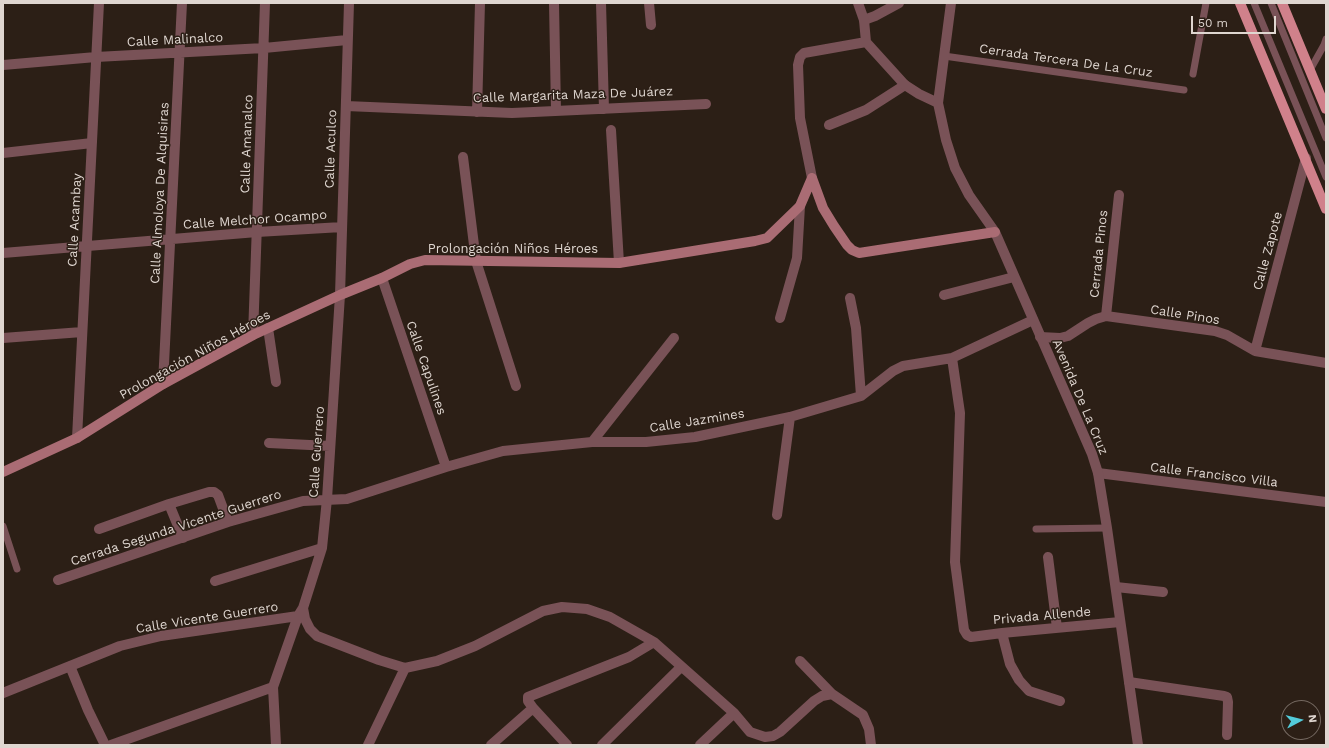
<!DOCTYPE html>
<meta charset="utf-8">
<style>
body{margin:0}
#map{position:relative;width:1329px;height:748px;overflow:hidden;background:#2c1f16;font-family:"Work Sans",sans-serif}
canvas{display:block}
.frame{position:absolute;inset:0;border:4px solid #dfd6d0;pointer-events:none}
.north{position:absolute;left:1281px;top:700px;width:40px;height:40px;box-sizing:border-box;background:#2c1f16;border:1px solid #746860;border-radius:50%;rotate:83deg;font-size:11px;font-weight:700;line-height:16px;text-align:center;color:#dfd6d0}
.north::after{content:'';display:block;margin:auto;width:14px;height:18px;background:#53cbda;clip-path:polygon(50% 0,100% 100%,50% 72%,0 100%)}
.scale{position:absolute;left:1191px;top:16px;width:85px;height:18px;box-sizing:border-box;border:2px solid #dfd6d0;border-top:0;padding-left:5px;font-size:12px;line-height:14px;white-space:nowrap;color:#dfd6d0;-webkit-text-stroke:3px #2c1f16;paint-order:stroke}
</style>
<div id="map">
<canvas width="1329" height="748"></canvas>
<div class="frame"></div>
<div class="north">N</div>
<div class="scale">50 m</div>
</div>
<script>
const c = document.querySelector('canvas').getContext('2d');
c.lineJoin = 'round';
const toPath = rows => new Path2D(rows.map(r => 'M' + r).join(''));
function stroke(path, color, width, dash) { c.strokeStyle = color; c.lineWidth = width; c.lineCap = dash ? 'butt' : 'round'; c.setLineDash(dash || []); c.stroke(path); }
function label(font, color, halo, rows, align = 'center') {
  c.font = font + ' "Work Sans",sans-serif'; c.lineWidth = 3; c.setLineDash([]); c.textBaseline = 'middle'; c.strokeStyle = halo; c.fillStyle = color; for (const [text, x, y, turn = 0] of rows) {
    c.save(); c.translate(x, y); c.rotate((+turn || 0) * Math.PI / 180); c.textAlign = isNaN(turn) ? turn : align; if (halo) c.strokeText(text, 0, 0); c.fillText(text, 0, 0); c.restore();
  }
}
const service = toPath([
 [1254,3,1326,177],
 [1271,3,1326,138],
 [944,56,1184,90],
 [1310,70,1324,45,1326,39],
 [1193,74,1206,3],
 [3,526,17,569],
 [1036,529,1107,528]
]);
const minor = toPath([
 [554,3,556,111],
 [601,3,604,109],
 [649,3,651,25],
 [864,20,875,16,899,3],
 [3,65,96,57,264,48,347,40],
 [346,106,512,113,706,104],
 [477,112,480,3],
 [829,125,866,110,905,85],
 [611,130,619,263],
 [3,153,92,143],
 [463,157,476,261,516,386],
 [3,253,257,232,342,227],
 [382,278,446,467],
 [944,295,1014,277],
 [850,298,856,328,861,396],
 [1106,316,1119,195],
 [780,318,797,258,800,206],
 [268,328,276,382],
 [253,335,265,3],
 [1040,337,1060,338,1068,336,1088,323,1096,319,1106,316,1215,331,1227,335,1255,351,1326,363],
 [3,338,82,332],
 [1255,351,1306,158],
 [952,358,960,413,955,562,964,630,967,635,971,637,1002,633,1120,622],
 [163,384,182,3],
 [77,438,99,3],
 [592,442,674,338],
 [269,443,330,446],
 [1098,473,1326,502],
 [169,504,183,538],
 [777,515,790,417],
 [99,529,169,504,209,492,214,492,218,495,228,522],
 [1048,557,1057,628],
 [58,580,228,522,303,501,347,499,446,467,503,451,592,442,646,442,695,437,790,417,861,396,893,371,903,366,952,358,1033,320],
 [215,581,322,548],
 [1116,587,1163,592],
 [303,608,305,619,310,629,317,636,379,660,405,668,437,661,475,646,543,611,562,607,587,609,610,617,654,642,734,713,750,732,765,737,773,736,780,732,814,701,822,696,832,694],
 [1002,633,1010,664,1019,680,1029,691,1060,701],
 [800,661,832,694,863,715,869,729,871,745],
 [70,666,88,710,105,745],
 [1129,682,1224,696,1227,697,1228,702,1227,735],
 [3,693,120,646,161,636,298,616],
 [111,745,273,687],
 [276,745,273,687,298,616,303,608,322,548,327,499,340,295,349,3],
 [368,745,405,668],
 [491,745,533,708],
 [567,745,533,708,528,701,528,697,629,657,654,642],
 [602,745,681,667],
 [700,745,734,713]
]);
const tertiary = toPath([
 [858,3,864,20,866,42,905,85,919,94,938,103],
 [951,3,938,103,946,140,955,168,969,195,995,232,1092,454,1098,473,1107,528,1138,745],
 [812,178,800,118,798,65,800,57,804,53,866,42]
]);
const secondary = toPath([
 [812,178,823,208,834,226,847,245,852,250,859,253,995,232],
 [3,472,77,438,163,384,253,335,340,295,382,278,410,264,425,260,619,263,755,241,767,238,800,206,812,178]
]);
const primary = toPath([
 [1240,3,1326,209],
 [1282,3,1326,109]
]);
const streetNames = [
 ["Calle Malinalco",175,40,-3],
 ["Cerrada Tercera De La Cruz",1066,61,8],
 ["Calle Margarita Maza De Juárez",573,95,-2],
 ["Calle Amanalco",247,144,-88],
 ["Calle Aculco",331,149,-88],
 ["Calle Almoloya De Alquisiras",160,193,-87],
 ["Calle Acambay",75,220,-87],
 ["Calle Melchor Ocampo",255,220,-4],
 ["Prolongación Niños Héroes",513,249],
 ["Calle Zapote",1268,251,-75],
 ["Cerrada Pinos",1099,254,-84],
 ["Calle Pinos",1185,315,9],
 ["Prolongación Niños Héroes",195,355,-29],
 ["Calle Capulines",426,368,71],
 ["Avenida De La Cruz",1080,397,67],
 ["Calle Jazmines",697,421,-9],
 ["Calle Guerrero",317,452,-86],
 ["Calle Francisco Villa",1214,475,7],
 ["Cerrada Segunda Vicente Guerrero",176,528,-18],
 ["Privada Allende",1042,616,-5],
 ["Calle Vicente Guerrero",207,618,-9]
];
stroke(service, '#795257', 7);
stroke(minor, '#795257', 10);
stroke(tertiary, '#795257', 10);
stroke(secondary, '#aa6c74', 10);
stroke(primary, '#d0818b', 10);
label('13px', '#dfd6d0', '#2c1f16', streetNames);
</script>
